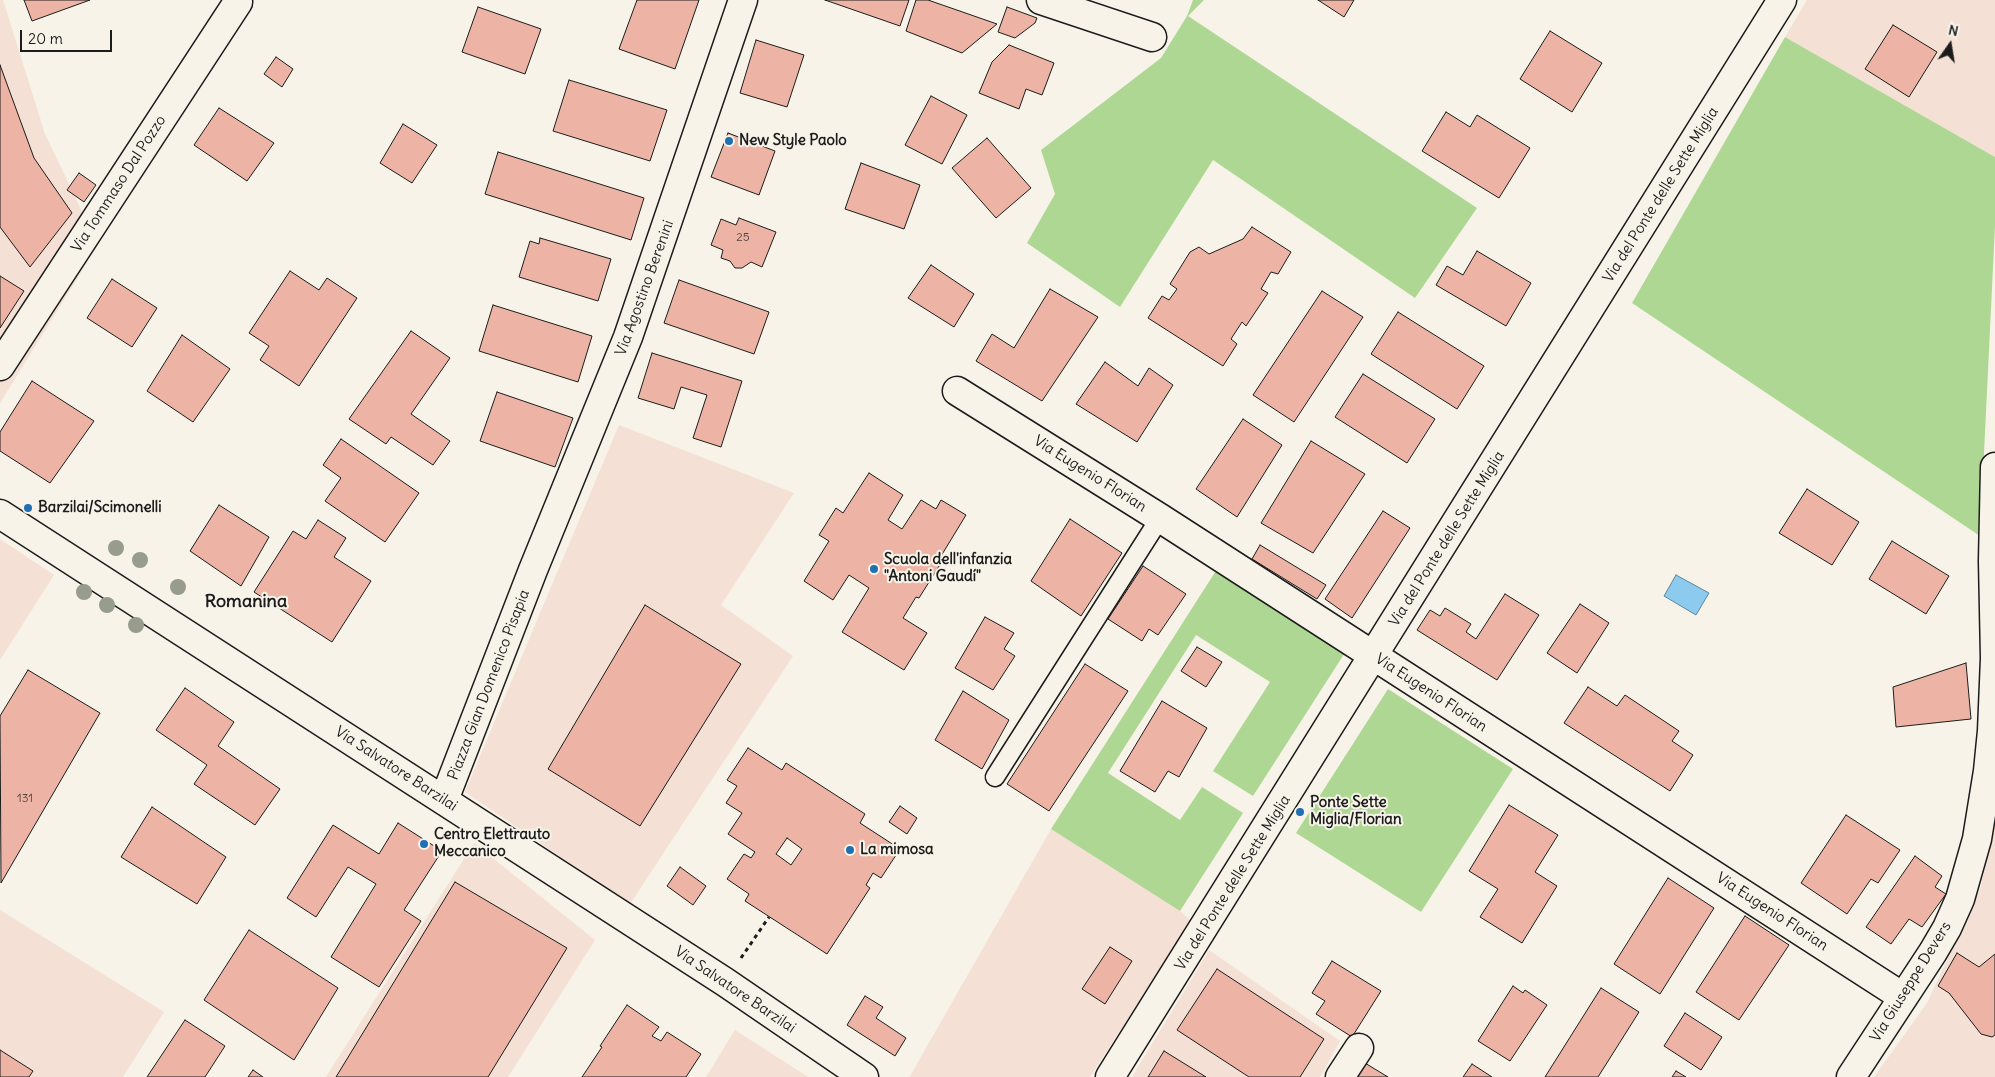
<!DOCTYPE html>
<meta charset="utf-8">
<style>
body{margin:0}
#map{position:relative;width:1995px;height:1077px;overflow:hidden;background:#f7f3e8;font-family:Delius,sans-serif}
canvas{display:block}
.north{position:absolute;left:1925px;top:20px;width:50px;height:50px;-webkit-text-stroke:4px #f7f3e8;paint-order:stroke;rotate:13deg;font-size:14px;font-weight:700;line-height:20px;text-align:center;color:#1c1c1c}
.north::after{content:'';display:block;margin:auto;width:18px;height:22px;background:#1c1c1c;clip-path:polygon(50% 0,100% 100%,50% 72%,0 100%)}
.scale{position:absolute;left:20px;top:30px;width:92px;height:22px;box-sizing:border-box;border:2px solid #1c1c1c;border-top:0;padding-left:6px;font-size:15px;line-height:18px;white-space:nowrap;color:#1c1c1c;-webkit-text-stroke:4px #f7f3e8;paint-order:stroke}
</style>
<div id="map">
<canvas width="1995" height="1077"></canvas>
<div class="north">N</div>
<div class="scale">20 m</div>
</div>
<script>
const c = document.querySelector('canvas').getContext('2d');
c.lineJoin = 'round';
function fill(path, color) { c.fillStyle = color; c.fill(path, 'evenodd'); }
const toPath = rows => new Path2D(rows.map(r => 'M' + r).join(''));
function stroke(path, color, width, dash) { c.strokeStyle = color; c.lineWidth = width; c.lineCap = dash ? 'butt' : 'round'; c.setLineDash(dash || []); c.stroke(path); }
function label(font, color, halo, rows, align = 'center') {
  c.font = font + ' Delius,sans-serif'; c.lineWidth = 4; c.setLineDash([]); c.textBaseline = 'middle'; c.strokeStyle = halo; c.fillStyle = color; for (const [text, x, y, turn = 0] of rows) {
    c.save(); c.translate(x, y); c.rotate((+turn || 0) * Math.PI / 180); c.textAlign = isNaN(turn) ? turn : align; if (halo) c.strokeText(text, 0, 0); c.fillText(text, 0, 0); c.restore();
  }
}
const built = toPath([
 [0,0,3,0,45,134,98,245,0,403],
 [1807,0,1995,0,1995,157,1785,37],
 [619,425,794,493,721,605,793,656,630,904,465,792],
 [0,539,54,575,0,660],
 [1995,817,1995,1077,1874,1077,1927,1003,1981,887],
 [1051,829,1180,911,1191,921,1090,1077,911,1077,910,1076],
 [474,843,595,940,508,1077,326,1077],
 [0,910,164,1012,123,1077,0,1077],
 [1209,950,1340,1041,1320,1077,1132,1077],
 [735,1030,808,1077,706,1077]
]);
const green = toPath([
 [1193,0,1204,0,1188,16,1477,208,1415,298,1213,160,1120,307,1027,243,1055,194,1041,150,1161,58,1187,16],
 [1785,37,1995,157,1995,226,1980,536,1632,303],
 [1219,566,1348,648,1253,796,1213,771,1270,682,1196,635,1108,773,1180,820,1202,787,1243,813,1180,911,1051,829],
 [1388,689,1513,769,1421,912,1296,833]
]);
const water = toPath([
 [1676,575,1709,593,1696,615,1664,596,1676,575]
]);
const building = toPath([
 [24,0,90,0,32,21,24,0],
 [637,0,699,0,675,69,619,49,637,0],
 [825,0,909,0,900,26,825,0],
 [916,0,928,0,997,24,962,53,906,31,916,0],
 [1318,0,1354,0,1344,17,1318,0],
 [478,7,541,29,525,74,462,52,478,7],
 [1007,7,1037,18,1035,23,1015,38,998,32,1007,7],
 [1893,25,1937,52,1909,97,1865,69,1893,25],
 [1550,31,1602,63,1572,112,1520,79,1550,31],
 [756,40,804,55,787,107,740,93,756,40],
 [1009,45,1054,63,1042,95,1026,89,1019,109,979,93,992,62,1009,45],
 [276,57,293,69,282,87,264,74,276,57],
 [0,65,34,158,72,213,30,267,0,227,0,65],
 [569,80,667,110,650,161,553,131,569,80],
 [931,96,967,115,942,164,905,145,931,96],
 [219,108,274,143,247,181,194,145,219,108],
 [1446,112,1470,127,1477,115,1530,148,1499,198,1422,151,1446,112],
 [403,124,437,145,412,183,380,163,403,124],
 [728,133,775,151,759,195,711,177,728,133],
 [987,138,1031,188,996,218,952,168,987,138],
 [498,152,644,198,631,240,485,194,498,152],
 [861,163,920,185,904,229,845,209,861,163],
 [79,173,96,185,84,202,67,190,79,173],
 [739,218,776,232,762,267,751,262,742,268,735,268,730,261,721,258,723,250,711,245,721,219,736,225,739,218],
 [1252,227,1291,252,1278,274,1271,272,1261,289,1268,293,1246,326,1242,322,1231,339,1237,344,1223,366,1148,318,1162,296,1169,300,1177,289,1170,284,1190,252,1199,247,1209,254,1243,239,1252,227],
 [540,238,611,259,598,301,519,277,530,241,539,244,540,238],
 [1477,251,1531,283,1506,326,1436,285,1447,266,1463,275,1477,251],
 [931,265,974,294,954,327,908,298,931,265],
 [290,271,319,290,327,278,357,298,299,386,260,360,269,346,249,333,290,271],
 [0,276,24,291,0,328,0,276],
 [112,279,157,308,132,347,87,318,112,279],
 [679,280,769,312,754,354,664,323,679,280],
 [1050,289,1098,317,1042,401,976,361,992,334,1014,348,1050,289],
 [1322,291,1363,317,1294,422,1253,395,1322,291],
 [493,305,592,336,578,382,479,351,493,305],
 [1398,312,1484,366,1457,409,1371,354,1398,312],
 [411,331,450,358,411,414,450,441,433,465,391,437,386,444,349,419,411,331],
 [182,335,230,369,193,422,147,391,182,335],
 [652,353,742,381,721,447,693,438,707,395,681,387,674,409,638,398,652,353],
 [1105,362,1138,386,1149,368,1173,385,1137,442,1076,404,1105,362],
 [1363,374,1435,419,1407,463,1335,417,1363,374],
 [32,381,94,421,50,483,0,451,0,432,32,381],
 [497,392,573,418,555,467,480,441,497,392],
 [1243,419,1282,445,1237,517,1196,489,1243,419],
 [341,439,419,493,385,542,325,501,341,478,323,465,341,439],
 [1311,441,1365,474,1313,553,1261,523,1311,441],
 [869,473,903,495,888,520,902,529,921,500,936,509,941,500,966,515,938,561,941,563,919,598,916,597,903,618,927,633,904,670,842,632,869,588,849,575,833,600,804,581,829,541,819,535,836,508,843,513,869,473],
 [1807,489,1859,522,1832,565,1779,533,1807,489],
 [219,505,269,537,241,586,190,551,219,505],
 [1383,511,1410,528,1352,618,1325,599,1383,511],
 [1070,519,1122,553,1081,616,1031,581,1070,519],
 [318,520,346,538,334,557,371,581,332,642,254,592,293,531,306,539,318,520],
 [1892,541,1949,576,1926,614,1869,579,1892,541],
 [1260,545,1326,585,1317,599,1252,559,1260,545],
 [1143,566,1186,594,1158,635,1149,629,1142,641,1108,619,1143,566],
 [1505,594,1539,615,1497,680,1417,630,1430,610,1440,616,1445,608,1471,624,1466,632,1476,639,1505,594],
 [1580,604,1609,623,1577,673,1547,653,1580,604],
 [645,605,741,664,640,826,548,769,645,605],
 [985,617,1014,633,1004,649,1015,656,993,690,955,668,985,617],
 [1197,647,1222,662,1206,687,1181,671,1197,647],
 [1966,663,1971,719,1896,727,1893,687,1966,663],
 [1085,664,1128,691,1049,811,1007,784,1085,664],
 [28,670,100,713,1,883,0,716,28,670],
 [1588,687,1617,706,1625,695,1679,731,1672,741,1693,755,1670,791,1564,723,1588,687],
 [185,688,234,722,218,746,280,789,255,825,194,784,207,765,156,730,185,688],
 [963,691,1009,720,982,769,935,740,963,691],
 [1162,701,1207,728,1179,777,1168,771,1155,792,1120,771,1162,701],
 [748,748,782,770,786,763,865,814,860,823,900,849,881,878,873,873,866,885,870,888,827,954,745,901,749,894,727,879,744,854,751,858,755,852,728,834,742,813,726,803,737,786,727,780,748,748],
 [787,838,802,849,791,865,776,854,787,838],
 [1509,805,1558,835,1535,872,1557,886,1522,943,1480,917,1498,889,1469,871,1509,805],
 [900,806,917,818,907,834,889,822,900,806],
 [152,807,226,857,197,904,121,857,152,807],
 [1846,815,1900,850,1878,883,1871,879,1847,914,1801,883,1846,815],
 [398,823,442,851,404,910,421,921,379,987,331,957,376,884,348,867,316,917,287,898,333,825,379,854,398,823],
 [1915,856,1942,876,1935,887,1946,894,1922,927,1909,919,1891,944,1866,927,1915,856],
 [680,867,706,886,693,905,667,886,680,867],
 [1668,878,1714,908,1660,994,1614,964,1668,878],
 [455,882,567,948,488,1077,336,1077,455,882],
 [1745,916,1789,945,1739,1020,1696,992,1745,916],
 [249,930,338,988,294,1060,204,1000,249,930],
 [1110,947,1132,961,1105,1004,1082,989,1110,947],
 [1957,953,1979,967,1995,954,1995,1035,1992,1037,1981,1034,1949,993,1938,986,1957,953],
 [1332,961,1381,991,1352,1037,1316,1014,1325,1001,1312,993,1332,961],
 [1217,969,1324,1039,1300,1077,1249,1077,1177,1030,1217,969],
 [1513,986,1523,993,1525,990,1547,1005,1510,1061,1478,1041,1513,986],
 [1601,988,1639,1012,1598,1077,1545,1077,1601,988],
 [865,996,883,1007,876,1018,906,1038,895,1056,847,1025,865,996],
 [627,1005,659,1027,652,1036,661,1041,667,1032,701,1054,686,1077,582,1077,602,1047,600,1046,627,1005],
 [1685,1013,1722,1037,1701,1070,1664,1046,1685,1013],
 [185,1020,225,1046,205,1077,147,1077,185,1020],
 [0,1050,33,1071,29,1077,0,1077,0,1050],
 [1164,1051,1206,1077,1148,1077,1164,1051],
 [1360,1060,1388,1077,1350,1077,1360,1060],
 [1472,1064,1492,1077,1463,1077,1472,1064],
 [253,1070,263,1077,248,1077,253,1070],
 [1676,1071,1686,1077,1672,1077,1676,1071]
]);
const path = toPath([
 [741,958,769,917]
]);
const service = toPath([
 [995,777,1160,518]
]);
const minor = toPath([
 [1041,0,1152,37],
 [0,366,238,2],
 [957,391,1160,518,1903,997],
 [0,514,725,982,864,1077],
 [444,800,533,570,628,337,743,0],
 [1110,1077,1782,0],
 [1340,1077,1359,1048],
 [1851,1077,1933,952,1947,928,1960,899,1977,839,1988,771,1992,731,1995,658,1993,561,1995,467]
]);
const trees = [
 [116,548],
 [140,560],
 [178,587],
 [84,592],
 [107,605],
 [136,625]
];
const markers = [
 [729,141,5,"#1f6fb2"],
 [28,508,5,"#1f6fb2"],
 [874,569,5,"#1f6fb2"],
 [1300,812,5,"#1f6fb2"],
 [424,844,5,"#1f6fb2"],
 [850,850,5,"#1f6fb2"]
];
const numberNames = [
 ["25",743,238],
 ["131",25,799]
];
const poiNames = [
 ["New Style Paolo",739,141],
 ["Barzilai/Scimonelli",38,508],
 ["Scuola dell'infanzia",884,560],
 ["\"Antoni Gaudí\"",884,577],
 ["Ponte Sette",1310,803],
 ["Miglia/Florian",1310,820],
 ["Centro Elettrauto",434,835],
 ["Meccanico",434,852],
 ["La mimosa",860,850]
];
const streetNames = [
 ["Via Tommaso Dal Pozzo",119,184,-57],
 ["Via del Ponte delle Sette Miglia",1661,195,-58],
 ["Via Agostino Berenini",645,288,-70],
 ["Via Eugenio Florian",1090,474,32],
 ["Via del Ponte delle Sette Miglia",1447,539,-58],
 ["Piazza Gian Domenico Pisapia",489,685,-69],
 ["Via Eugenio Florian",1431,693,33],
 ["Via Salvatore Barzilai",396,769,33],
 ["Via del Ponte delle Sette Miglia",1233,883,-58],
 ["Via Eugenio Florian",1772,912,33],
 ["Via Giuseppe Devers",1911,982,-58],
 ["Via Salvatore Barzilai",735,990,34]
];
const quarterNames = [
 ["Romanina",246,602]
];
fill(built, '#f4e0d4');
fill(green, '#afd794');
fill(water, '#8dcbee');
stroke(water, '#60859a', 1);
fill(building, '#edb4a5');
stroke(building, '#1c1c1c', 1);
stroke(service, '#1c1c1c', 21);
stroke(minor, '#1c1c1c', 31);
stroke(path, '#1c1c1c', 3, [4, 4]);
stroke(service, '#f7f3e8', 18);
stroke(minor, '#f7f3e8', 28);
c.fillStyle = '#979c8c';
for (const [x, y] of trees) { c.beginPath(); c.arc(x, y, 8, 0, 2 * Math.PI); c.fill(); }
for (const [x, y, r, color] of markers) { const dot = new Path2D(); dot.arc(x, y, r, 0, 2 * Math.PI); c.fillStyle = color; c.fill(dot); stroke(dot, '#f7f3e8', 2); }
label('12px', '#50423e', null, numberNames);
label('bold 15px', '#1c1c1c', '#f7f3e8', poiNames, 'left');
label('15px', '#1c1c1c', '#f7f3e8', streetNames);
label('bold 18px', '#1c1c1c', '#f7f3e8', quarterNames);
</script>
